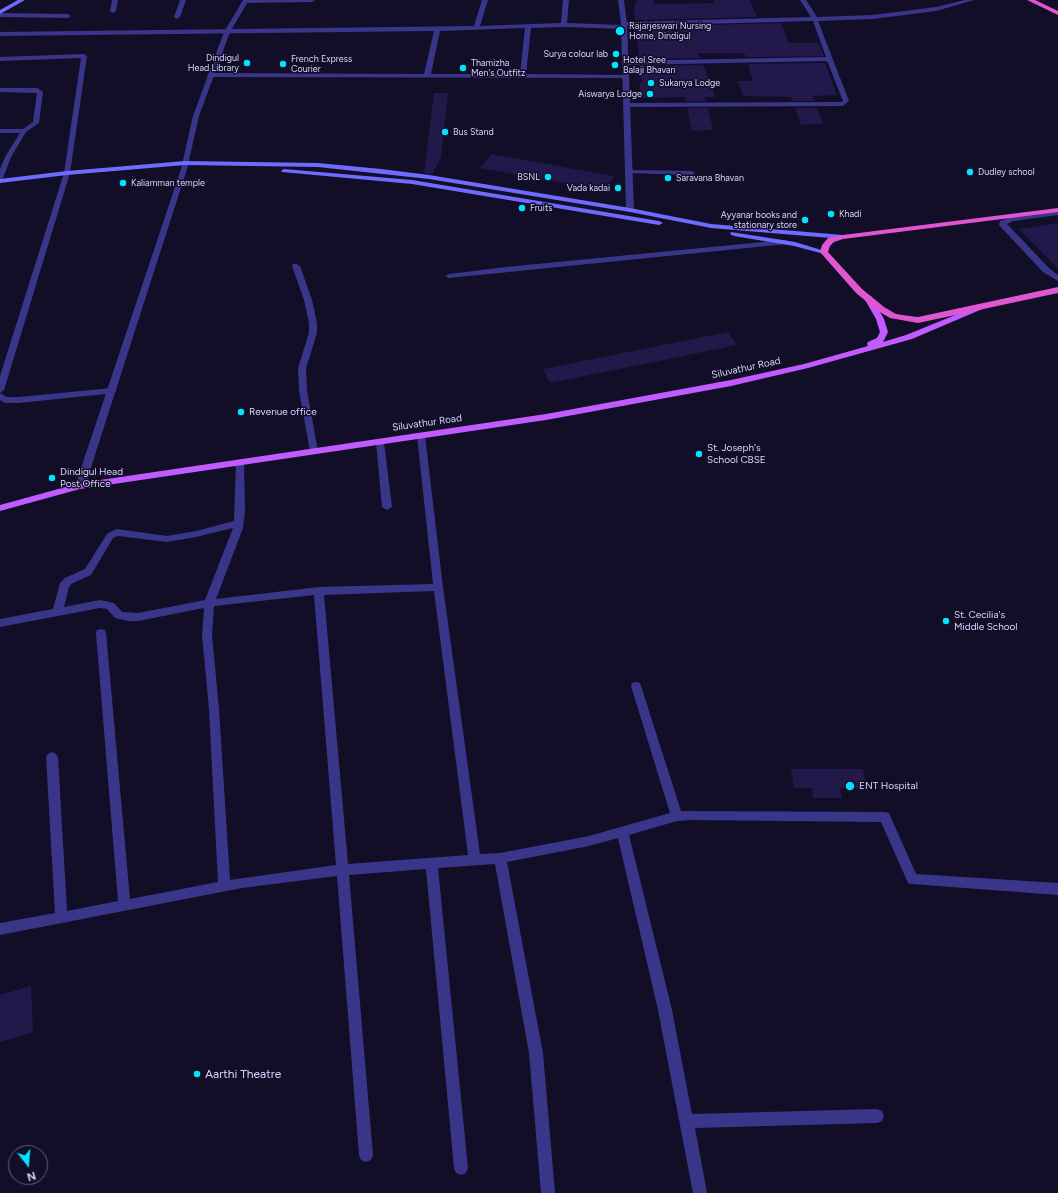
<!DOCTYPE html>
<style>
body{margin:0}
#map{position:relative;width:1058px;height:1193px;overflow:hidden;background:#120e27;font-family:Figtree,sans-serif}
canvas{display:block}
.north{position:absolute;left:8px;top:1145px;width:40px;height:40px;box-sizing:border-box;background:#120e27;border:1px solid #625d7d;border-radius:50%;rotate:163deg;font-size:11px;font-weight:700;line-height:16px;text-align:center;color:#d9d4ff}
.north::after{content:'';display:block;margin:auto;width:14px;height:18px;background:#00e5ff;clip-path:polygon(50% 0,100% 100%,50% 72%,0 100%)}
</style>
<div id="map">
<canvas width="1058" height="1193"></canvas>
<div class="north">N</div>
</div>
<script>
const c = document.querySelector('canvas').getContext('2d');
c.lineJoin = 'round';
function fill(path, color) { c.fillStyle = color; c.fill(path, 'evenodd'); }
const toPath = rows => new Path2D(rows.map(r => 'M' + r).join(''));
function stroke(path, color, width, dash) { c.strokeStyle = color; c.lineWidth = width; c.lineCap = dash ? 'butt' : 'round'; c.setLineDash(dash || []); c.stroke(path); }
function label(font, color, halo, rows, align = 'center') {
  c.font = font + ' Figtree,sans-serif'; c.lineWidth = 3; c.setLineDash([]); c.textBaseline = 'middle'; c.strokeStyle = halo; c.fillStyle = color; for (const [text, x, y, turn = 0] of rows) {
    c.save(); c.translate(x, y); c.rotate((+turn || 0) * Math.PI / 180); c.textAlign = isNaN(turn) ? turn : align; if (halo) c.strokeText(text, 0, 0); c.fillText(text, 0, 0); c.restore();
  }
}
const building = toPath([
 [636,0,653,0,654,4,715,3,714,0,750,0,757,17,635,20,634,4,637,4],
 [781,23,789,43,819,43,824,56,746,57,744,53,698,53,700,58,640,59,635,27],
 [825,63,837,95,812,96,814,101,792,101,791,97,743,96,738,81,753,81,748,64],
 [703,65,710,82,711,82,715,97,705,97,706,101,686,101,685,97,642,98,639,82,642,82,638,66],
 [434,93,448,93,441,158,432,174,424,173],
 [687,108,708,108,713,130,692,131],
 [795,108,817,108,823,124,801,125],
 [491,154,614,176,605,190,480,168],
 [1058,223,1058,269,1019,229],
 [728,332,737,345,550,383,543,369],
 [791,769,863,769,867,788,840,788,842,798,813,798,812,788,794,788],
 [31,986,33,1032,0,1042,0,995]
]);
const minor = toPath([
 [112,0,118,0,116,11,113,13,110,11,112,0],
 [180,0,186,0,180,17,177,19,174,17,180,0],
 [245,0,315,0,312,2,243,3,243,1,245,0],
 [482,0,488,0,480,26,561,23,563,0,569,0,567,23,622,25,621,24,624,22,811,17,800,0,806,0,817,17,873,15,936,7,965,0,974,0,936,11,873,19,818,21,849,101,843,106,627,107,624,105,627,103,841,102,843,101,828,63,826,61,625,65,622,63,625,61,826,57,813,21,626,26,627,27,624,29,564,27,531,28,526,74,628,75,629,76,626,78,210,77,207,75,210,73,424,74,434,31,0,36,0,32,474,26,482,0],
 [525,28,520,74,431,74,440,31,525,28],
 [0,13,68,14,71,16,68,18,0,17,0,13],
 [84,54,87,56,70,173,4,390,0,393,0,376,64,173,81,58,0,61,0,57,84,54],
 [0,88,37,88,43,92,39,123,26,132,11,157,3,178,0,180,0,169,5,157,20,133,0,133,0,129,23,129,33,122,37,93,0,92,0,88],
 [629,170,692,171,695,173,692,175,627,173,626,172,629,170],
 [1058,211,1058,215,1013,221,1007,224,1049,268,1058,275,1058,281,1043,272,999,225,1000,221,1011,217,1058,211],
 [784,240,787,240,787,244,449,278,445,276,449,274,506,267,784,240],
 [293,264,296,264,300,266,312,300,317,323,317,333,306,368,307,391,318,451,314,454,310,451,299,391,298,368,309,333,309,323,304,300,292,266,293,264],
 [112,388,116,391,115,393,19,403,5,403,0,400,0,393,7,397,19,397,112,388],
 [421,433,425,436,443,587,480,854,500,853,589,836,670,813,631,686,632,683,636,682,640,683,641,686,681,811,885,812,889,813,916,874,1058,883,1058,895,912,884,908,883,881,822,691,820,677,821,629,835,672,1010,692,1114,877,1109,882,1111,884,1116,882,1121,877,1123,695,1128,707,1193,693,1193,658,1010,618,838,589,846,507,862,543,1053,555,1193,541,1193,529,1053,495,864,438,868,468,1168,466,1173,461,1175,456,1173,454,1168,426,869,349,875,373,1155,371,1160,366,1162,361,1160,359,1155,337,876,242,888,0,935,0,923,55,913,46,757,48,754,52,752,56,754,58,757,67,911,118,901,96,633,97,630,101,629,105,630,106,633,130,899,218,882,209,709,202,635,204,608,138,621,128,621,115,618,107,609,100,608,0,627,0,619,53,609,60,583,65,578,85,569,107,534,114,530,117,529,167,536,196,531,234,521,236,462,240,459,244,462,245,512,243,528,216,599,319,587,433,584,417,436,421,433],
 [233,528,205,600,138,613,122,612,114,603,100,600,64,607,69,587,71,584,91,575,113,538,118,536,167,542,196,537,233,528],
 [434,591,468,855,348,864,324,595,434,591],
 [314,595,336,865,230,880,219,709,212,635,214,606,314,595],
 [380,439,384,442,392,507,387,510,382,507,376,442,380,439]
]);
const tertiary = toPath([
 [243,0,249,0,230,32,199,116,187,169,85,486,80,489,77,488,75,486,181,169,193,116,224,32,243,0],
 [618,0,624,0,627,24,634,210,630,212,626,210,621,24,618,0]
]);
const secondary = toPath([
 [18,0,25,0,0,14,0,10,18,0],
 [185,161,318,163,381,169,429,175,630,208,711,224,843,235,847,237,843,239,711,228,630,212,429,179,318,167,185,165,67,175,0,183,0,179,67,171,185,161],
 [284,169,412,180,659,221,663,223,659,225,412,184,282,172,281,171,284,169],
 [731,232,795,242,828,252,824,254,794,246,734,236,730,234,731,232]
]);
const primary = toPath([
 [865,296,871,296,884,319,888,332,883,342,906,335,980,305,986,305,987,307,912,339,808,368,731,386,546,420,80,489,0,511,0,505,80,483,546,414,731,380,804,364,868,346,867,344,868,342,877,338,880,332,876,319,864,298,865,296]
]);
const trunk = toPath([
 [1027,0,1035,0,1058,11,1058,15,1027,0],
 [1058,208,1058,212,843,239,834,242,830,246,828,252,862,289,884,307,896,314,909,316,918,317,1058,287,1058,293,918,323,890,318,878,311,856,293,820,252,822,245,828,238,843,235,1058,208]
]);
const markers = [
 [620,31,5,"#00e5ff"],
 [616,54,4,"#00e5ff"],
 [247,63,4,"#00e5ff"],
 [283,64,4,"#00e5ff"],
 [615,65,4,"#00e5ff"],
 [463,68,4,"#00e5ff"],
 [651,83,4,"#00e5ff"],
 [650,94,4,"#00e5ff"],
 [445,132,4,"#00e5ff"],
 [970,172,4,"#00e5ff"],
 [548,177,4,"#00e5ff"],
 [668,178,4,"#00e5ff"],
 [123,183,4,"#00e5ff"],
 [618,188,4,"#00e5ff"],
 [522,208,4,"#00e5ff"],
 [831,214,4,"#00e5ff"],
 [805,220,4,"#00e5ff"],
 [241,412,4,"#00e5ff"],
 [699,454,4,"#00e5ff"],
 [52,478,4,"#00e5ff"],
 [946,621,4,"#00e5ff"],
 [850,786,5,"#00e5ff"],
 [197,1074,4,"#00e5ff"]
];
const farPoinames = [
 ["Rajarjeswari Nursing",629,26],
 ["Home, Dindigul",629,36],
 ["Surya colour lab",608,54,"right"],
 ["Dindigul",239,58,"right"],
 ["Head Library",239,68,"right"],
 ["French Express",291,59],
 ["Courier",291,69],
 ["Hotel Sree",623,60],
 ["Balaji Bhavan",623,70],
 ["Thamizha",471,63],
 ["Men's Outfitz",471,73],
 ["Sukanya Lodge",659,83],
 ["Aiswarya Lodge",642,94,"right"],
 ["Bus Stand",453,132],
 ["Dudley school",978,172],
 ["BSNL",540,177,"right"],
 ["Saravana Bhavan",676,178],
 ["Kaliamman temple",131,183],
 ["Vada kadai",610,188,"right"],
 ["Fruits",530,208],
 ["Khadi",839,214],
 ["Ayyanar books and",797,215,"right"],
 ["stationary store",797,225,"right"]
];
const streetNames = [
 ["Siluvathur Road",746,368,-12],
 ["Siluvathur Road",427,423,-8]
];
const poiNames = [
 ["Revenue office",249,412],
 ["St. Joseph's",707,448],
 ["School CBSE",707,460],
 ["Dindigul Head",60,472],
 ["Post Office",60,484],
 ["St. Cecilia's",954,615],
 ["Middle School",954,627],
 ["ENT Hospital",859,786]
];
const nearPoinames = [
 ["Aarthi Theatre",205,1074]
];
fill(building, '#221849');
fill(minor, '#393689');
fill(tertiary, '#393689');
fill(secondary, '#6f6bff');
fill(primary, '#c25bff');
fill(trunk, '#e055d1');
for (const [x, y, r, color] of markers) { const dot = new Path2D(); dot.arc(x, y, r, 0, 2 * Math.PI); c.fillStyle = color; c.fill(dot); stroke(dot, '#120e27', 1.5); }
label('9px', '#d9d4ff', '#120e27', farPoinames, 'left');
label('10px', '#d9d4ff', '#120e27', streetNames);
label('10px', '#d9d4ff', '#120e27', poiNames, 'left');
label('12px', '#d9d4ff', '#120e27', nearPoinames, 'left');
</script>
